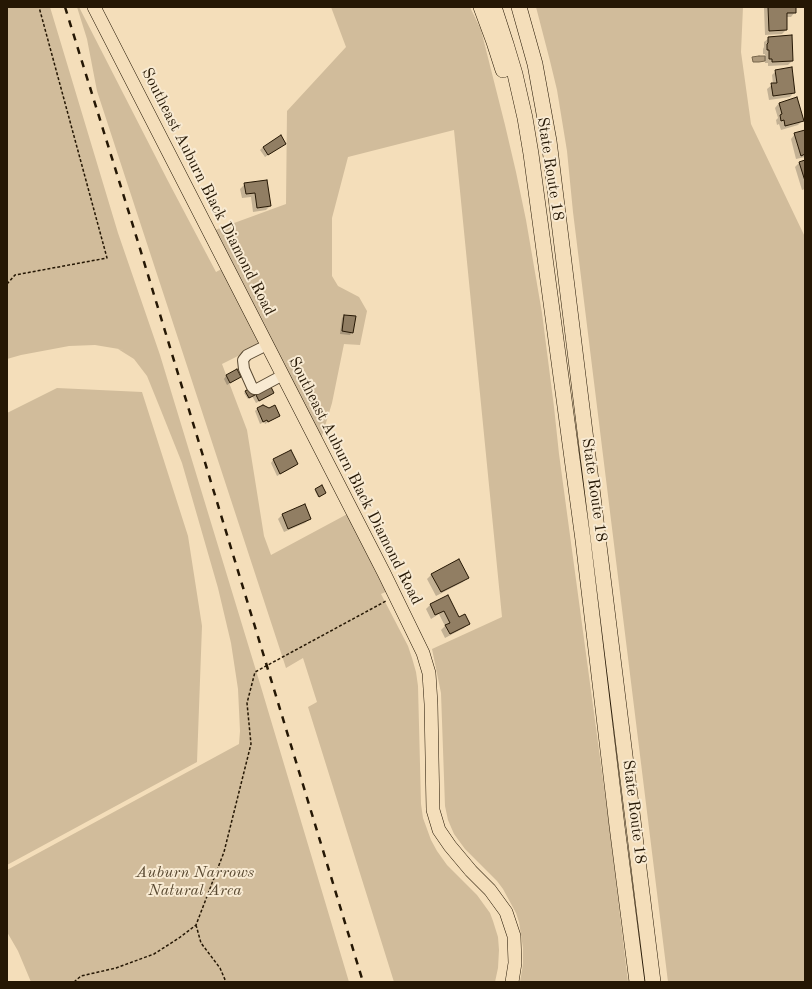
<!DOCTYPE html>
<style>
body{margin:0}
#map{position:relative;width:812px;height:989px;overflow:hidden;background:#f4deba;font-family:"Old Standard TT",serif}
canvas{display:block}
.frame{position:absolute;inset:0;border:8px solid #251704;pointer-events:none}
</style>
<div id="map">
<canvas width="812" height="989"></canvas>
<div class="frame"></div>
</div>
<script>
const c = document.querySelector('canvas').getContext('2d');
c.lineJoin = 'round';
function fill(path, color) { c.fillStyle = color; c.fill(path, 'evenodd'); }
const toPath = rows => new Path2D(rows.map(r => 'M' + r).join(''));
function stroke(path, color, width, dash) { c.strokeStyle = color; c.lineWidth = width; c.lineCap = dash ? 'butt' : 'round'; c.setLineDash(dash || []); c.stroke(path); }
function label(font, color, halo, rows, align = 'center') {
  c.font = font + ' "Old Standard TT",serif'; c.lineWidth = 4; c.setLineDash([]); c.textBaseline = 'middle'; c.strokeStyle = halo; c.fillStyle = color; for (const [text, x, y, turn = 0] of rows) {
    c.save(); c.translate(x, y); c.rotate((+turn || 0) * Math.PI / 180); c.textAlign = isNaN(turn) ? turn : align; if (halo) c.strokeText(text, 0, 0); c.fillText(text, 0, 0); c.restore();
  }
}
const green = toPath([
 [7,7,50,7,118,233,160,355,261,687,349,982,31,982,18,951,7,932,7,870,239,744,240,731,238,689,231,643,218,588,182,463,160,408,147,376,134,359,118,349,125,350,95,345,69,346,21,355,7,359],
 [77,7,79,7,168,181,216,272,227,266,266,342,222,364,247,430,264,536,271,555,353,511,392,589,381,594,408,646,412,658,416,672,418,686,421,804,423,818,431,840,437,851,447,865,477,895,490,913,493,921,498,937,499,950,498,968,495,982,394,982,308,707,317,702,303,658,286,668,97,91,87,39],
 [331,7,470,7,481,30,505,125,516,172,526,220,542,313,554,407,559,454,609,824,628,982,520,982,523,964,523,948,519,922,516,913,503,889,497,881,465,849,454,834,448,820,445,806,441,693,432,649,502,617,454,130,348,157,332,218,332,276,338,286,359,297,367,311,360,345,344,344,332,403,319,446,215,230,286,204,287,111,346,47],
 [536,7,743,7,741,52,751,124,805,237,805,982,668,982,573,212,567,151,557,90,550,61],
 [57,388,142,392,188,536,202,626,197,762,7,865,7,413]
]);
const water = toPath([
 [759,56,765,56,765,61,759,62,753,62,752,57,759,56]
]);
const shadow = toPath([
 [765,7,795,7,795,12,791,17,786,17,786,30,782,34,765,35,764,8],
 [769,38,792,61,788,65,768,66,768,63,765,63,765,54,763,54,763,49,764,47,764,42],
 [776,71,794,92,790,97,769,100,767,89,773,84,772,75],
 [779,103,803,120,798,125,781,130,779,124,777,125,776,120,778,118,775,108],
 [805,131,805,157,796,159,791,139,795,134],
 [281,137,282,146,265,157,260,150,263,147],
 [805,161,805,189,802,190,795,167,799,163],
 [245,184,270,206,266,210,253,212,251,197,242,198,240,189],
 [344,316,352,332,350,335,340,334,342,318],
 [237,370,240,377,237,379,227,385,224,379,226,376],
 [250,389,254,396,256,394,273,393,270,396,256,403,252,396,248,399,244,393],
 [263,406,279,416,276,418,265,424,264,422,260,424,255,411,257,409],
 [291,451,297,464,294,467,277,476,271,463,273,460],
 [316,490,324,494,318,497,315,491],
 [282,515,310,519,305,523,284,532,278,519],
 [458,561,467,577,463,582,436,596,427,579,431,575],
 [448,596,459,618,468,624,464,628,445,638,441,630,445,626,439,614,431,619,426,609,430,605]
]);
const building = toPath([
 [768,7,796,7,796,13,787,13,787,30,769,31,768,7],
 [792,35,793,61,772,62,772,59,769,59,769,50,767,50,767,44,768,43,768,37,792,35],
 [792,67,795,93,773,96,771,83,777,83,775,70,792,67],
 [797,97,804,121,785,126,784,120,781,121,780,115,782,114,779,103,797,97],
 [805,130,805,154,801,156,794,133,805,130],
 [281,135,286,144,268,155,263,147,281,135],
 [805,160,805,181,799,162,805,160],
 [267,180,271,206,257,208,255,193,246,194,244,183,267,180],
 [344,315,356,316,353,333,342,331,344,315],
 [237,369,241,377,230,383,226,375,237,369],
 [270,385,274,393,259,401,255,393,270,385],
 [251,388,255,395,249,398,245,391,251,388],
 [263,405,269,408,275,405,280,416,268,422,267,420,263,422,257,408,263,405],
 [291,450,298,464,280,474,273,459,291,450],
 [322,485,326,493,319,497,315,489,322,485],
 [305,504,311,519,288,529,282,514,305,504],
 [459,559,469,578,441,592,431,574,459,559],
 [448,595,459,617,465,614,470,624,450,634,445,625,450,623,444,611,435,615,430,604,448,595]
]);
const path = toPath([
 [7,284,15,275,107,258,39,7],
 [196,925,201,943,220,968,226,982],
 [74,982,81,976,116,968,154,954,179,938,196,925,224,852,251,744,247,703,255,672,386,601]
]);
const minor = toPath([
 [267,345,247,355,243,360,244,369,252,387,254,389,257,389,283,375]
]);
const major = toPath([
 [94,7,384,573,423,653,429,673,431,704,433,810,439,830,450,846,471,871,490,890,506,912,514,936,515,963,512,982]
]);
const highway = toPath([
 [481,7,494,42,503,70],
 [494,7,506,44,515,74,525,118,531,154,583,540,617,826,637,982],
 [519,7,535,64,549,141,653,982]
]);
const rail = toPath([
 [65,7,134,229,363,982]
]);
const streetNames = [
 ["State Route 18",550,169,81],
 ["Southeast Auburn Black Diamond Road",208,192,63],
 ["Southeast Auburn Black Diamond Road",355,481,63],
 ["State Route 18",594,490,82],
 ["State Route 18",634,812,83]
];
const parkNames = [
 ["Auburn Narrows",195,873],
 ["Natural Area",195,891]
];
fill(green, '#d1bc9b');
fill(water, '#ae9a7c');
stroke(water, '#77664c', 1);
fill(shadow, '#0003');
fill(building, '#917e63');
stroke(building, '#251704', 1);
stroke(minor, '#594932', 12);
stroke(major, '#251704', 14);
stroke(highway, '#251704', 16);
stroke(path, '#251704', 1.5, [3, 2]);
stroke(minor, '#f8ead2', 10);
stroke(major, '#f4deba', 13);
stroke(highway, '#f4deba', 15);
stroke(rail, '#251704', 2.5, [7, 7]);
label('16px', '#251704', '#f8ead2', streetNames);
label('italic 16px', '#594931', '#f8ead2', parkNames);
</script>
